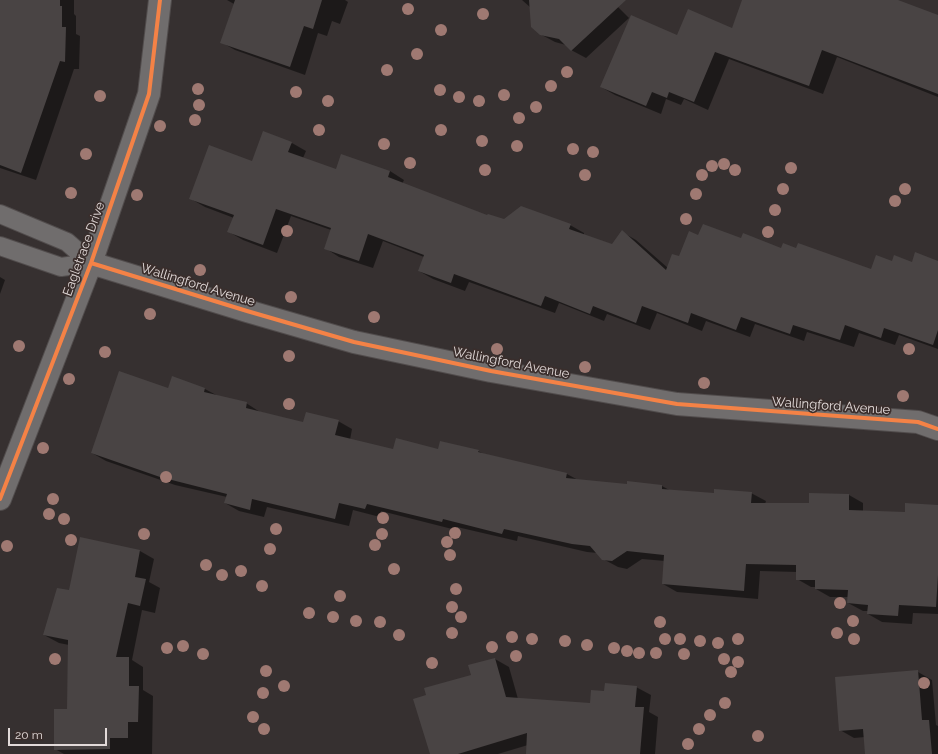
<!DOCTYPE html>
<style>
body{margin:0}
#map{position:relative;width:938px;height:754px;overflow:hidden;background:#363030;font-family:Raleway,sans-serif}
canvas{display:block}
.scale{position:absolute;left:8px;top:728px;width:99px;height:18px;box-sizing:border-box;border:2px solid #e2dad9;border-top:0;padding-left:5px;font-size:12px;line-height:14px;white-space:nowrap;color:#e2dad9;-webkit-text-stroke:3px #3a2e2c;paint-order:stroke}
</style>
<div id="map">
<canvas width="938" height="754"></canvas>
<div class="scale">20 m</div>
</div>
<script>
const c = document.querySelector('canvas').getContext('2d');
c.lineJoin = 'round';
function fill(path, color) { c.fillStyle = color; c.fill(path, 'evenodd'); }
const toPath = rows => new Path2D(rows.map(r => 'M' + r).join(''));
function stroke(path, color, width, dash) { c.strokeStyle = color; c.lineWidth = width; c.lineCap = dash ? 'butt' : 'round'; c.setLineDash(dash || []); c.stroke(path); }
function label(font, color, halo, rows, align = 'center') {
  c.font = font + ' Raleway,sans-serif'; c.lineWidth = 3.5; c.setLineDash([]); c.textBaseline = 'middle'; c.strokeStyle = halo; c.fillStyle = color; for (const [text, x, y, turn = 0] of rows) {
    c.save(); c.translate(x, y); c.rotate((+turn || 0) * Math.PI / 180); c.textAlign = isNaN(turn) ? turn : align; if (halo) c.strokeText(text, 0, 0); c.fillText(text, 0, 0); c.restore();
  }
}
const shadow = toPath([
 [0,0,74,0,74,14,76,16,76,34,80,36,79,69,74,69,36,180,0,168],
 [227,0,345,0,348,2,340,24,332,21,327,36,318,33,305,75,235,50,221,42,234,4],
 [522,0,611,0,629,18,586,58,571,50,566,45,555,42,540,34,531,8],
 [743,0,898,0,898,1,938,16,938,97,837,57,823,94,729,59,708,110,684,99,681,105,666,99,661,114,615,95,601,87,677,36,732,29],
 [292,143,306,151,303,158,336,170,390,171,404,180,402,184,488,216,504,221,570,225,584,233,584,235,613,245,622,232,636,240,668,268,699,236,742,240,782,249,797,249,872,271,893,262,938,262,938,349,899,335,895,345,859,333,854,347,807,332,804,341,755,324,750,337,706,321,702,331,657,313,650,330,607,314,604,321,559,303,555,313,469,282,465,291,433,279,419,271,424,257,383,241,373,268,339,257,325,248,331,230,291,216,277,253,243,240,229,232,234,218,205,207,191,199,253,163],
 [0,277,5,280,0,294],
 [172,377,205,389,218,396,246,403,260,412,304,423,338,421,352,429,350,440,394,450,439,450,478,451,484,454,567,474,578,480,628,485,662,486,671,491,715,494,751,493,766,501,765,504,810,504,849,495,863,503,863,511,906,514,938,506,938,614,913,613,912,624,882,622,868,614,868,611,863,611,848,603,849,597,830,597,816,589,816,587,811,587,797,579,797,572,760,571,758,599,677,592,663,584,665,561,642,559,627,569,618,567,603,559,598,553,587,552,518,536,517,541,457,527,456,530,381,511,380,517,353,510,349,526,267,507,264,517,239,511,225,503,227,497,175,485,106,461,92,453,168,389],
 [81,539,140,551,154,559,149,582,160,588,155,613,142,610,132,660,143,667,143,690,153,696,152,754,64,754,55,749,68,710,69,645,59,643,44,635,70,591],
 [495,659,509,667,518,699,591,704,605,692,636,687,651,695,649,712,658,717,655,754,527,754,528,745,498,754,431,754,427,696,472,676],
 [918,672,932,680,936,725,938,726,938,754,866,754,865,737,854,738,840,730]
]);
const building = toPath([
 [0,0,60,0,60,6,62,6,62,27,66,27,65,62,60,61,21,173,0,165],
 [235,0,322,0,313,29,304,26,290,67,220,43],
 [529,0,626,0,571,51,559,39,540,35,531,27],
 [742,0,898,0,938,15,938,94,822,50,809,86,715,52,694,102,669,92,667,98,652,92,646,106,600,87,631,15,677,35,688,9,732,28],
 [263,131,292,142,288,152,336,169,341,154,390,171,388,177,487,215,488,214,504,219,521,206,571,224,569,229,612,244,622,230,666,270,672,254,679,256,689,231,698,235,703,224,741,238,743,233,781,248,783,243,796,248,798,243,871,269,876,255,892,261,894,255,912,262,915,252,938,261,938,330,933,345,884,328,881,338,845,325,840,340,793,325,790,334,741,317,736,330,691,313,688,323,642,306,636,323,593,306,590,314,545,296,541,306,454,274,451,283,418,271,424,255,368,234,359,261,324,249,331,228,276,209,263,245,227,232,234,215,189,199,209,145,252,161],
 [119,371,168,388,172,376,205,388,204,392,247,402,246,408,303,422,306,412,339,420,335,435,393,449,396,438,438,449,440,441,479,450,478,452,567,473,566,478,627,484,627,481,662,485,662,489,714,493,714,489,752,492,751,503,809,503,809,493,849,494,849,510,905,512,905,503,938,505,938,575,936,607,899,605,898,616,867,614,868,605,847,603,848,590,815,589,815,580,796,580,796,565,746,564,744,591,662,584,664,555,627,551,612,561,602,560,590,546,572,544,504,529,502,534,443,519,442,522,367,504,365,509,339,503,335,519,252,499,250,510,224,503,227,494,160,477,91,453],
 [80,537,140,550,135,577,146,579,140,606,128,603,116,657,129,657,129,686,139,686,138,722,128,722,128,738,110,738,110,749,54,750,54,709,67,709,68,640,43,635,57,588,69,590],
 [495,658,506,697,590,703,591,690,604,691,605,683,637,686,635,707,644,707,640,754,526,754,527,733,458,754,430,754,413,699,426,695,424,688,471,675,468,665],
 [918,670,922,720,929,720,932,754,865,754,863,729,839,731,835,677]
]);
const service = toPath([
 [0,214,67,242,91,263],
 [0,246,61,267,91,263]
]);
const minor = toPath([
 [91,263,247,311,354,342,491,371,677,404,918,422,938,429],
 [0,499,91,263,149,94,160,0]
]);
const cycleway = toPath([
 [91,263,247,311,354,342,491,371,677,404,918,422,938,429],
 [0,499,91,263,149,94,160,0]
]);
const trees = [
 [408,9],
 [483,14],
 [441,30],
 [417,54],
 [387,70],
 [567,72],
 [551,86],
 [198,89],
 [440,90],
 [296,92],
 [504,95],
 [100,96],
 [459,97],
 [328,101],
 [479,101],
 [199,105],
 [536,107],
 [519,118],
 [195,120],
 [160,126],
 [319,130],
 [441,130],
 [482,141],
 [384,144],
 [517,146],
 [573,149],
 [593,152],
 [86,154],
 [410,163],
 [724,164],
 [712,166],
 [791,168],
 [485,170],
 [735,170],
 [585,175],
 [702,175],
 [783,189],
 [905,189],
 [71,193],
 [696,194],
 [137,195],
 [895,201],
 [775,210],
 [686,219],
 [287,231],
 [768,232],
 [200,270],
 [291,297],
 [150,314],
 [374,317],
 [19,346],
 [497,349],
 [909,349],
 [105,352],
 [289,356],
 [585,367],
 [69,379],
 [704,383],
 [903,396],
 [289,404],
 [43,448],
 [166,477],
 [53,499],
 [49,514],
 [383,518],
 [64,519],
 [276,529],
 [455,533],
 [144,534],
 [382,534],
 [71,540],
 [447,542],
 [375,545],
 [7,546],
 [270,549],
 [450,555],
 [206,565],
 [394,569],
 [241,571],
 [222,575],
 [262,586],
 [456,589],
 [340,596],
 [840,603],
 [452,607],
 [309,613],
 [333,617],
 [461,617],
 [356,621],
 [853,621],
 [380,622],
 [660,622],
 [452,633],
 [837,633],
 [399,635],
 [512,637],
 [532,639],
 [665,639],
 [680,639],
 [738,639],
 [854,639],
 [565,641],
 [700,641],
 [718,643],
 [587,645],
 [183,646],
 [492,647],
 [167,648],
 [614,648],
 [627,651],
 [639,653],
 [656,653],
 [203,654],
 [684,654],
 [516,656],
 [55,659],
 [724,659],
 [738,662],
 [432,663],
 [266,671],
 [731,672],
 [924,683],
 [284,686],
 [263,693],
 [725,703],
 [710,715],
 [253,717],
 [264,729],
 [699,729],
 [758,736],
 [688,744]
];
const streetNames = [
 ["Eagletrace Drive",84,249,-70],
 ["Wallingford Avenue",198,285,17],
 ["Wallingford Avenue",511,363,11],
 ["Wallingford Avenue",831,406,4]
];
fill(shadow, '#0007');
fill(building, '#494444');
stroke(service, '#514c4c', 20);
stroke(minor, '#514c4c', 24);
stroke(service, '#706d6d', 18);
stroke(minor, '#706d6d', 22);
stroke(cycleway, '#f48246', 4);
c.fillStyle = '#9f7972';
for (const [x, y] of trees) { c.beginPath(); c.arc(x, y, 6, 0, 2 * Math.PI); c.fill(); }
label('13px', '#e2dad9', '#3a2e2c', streetNames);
</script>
